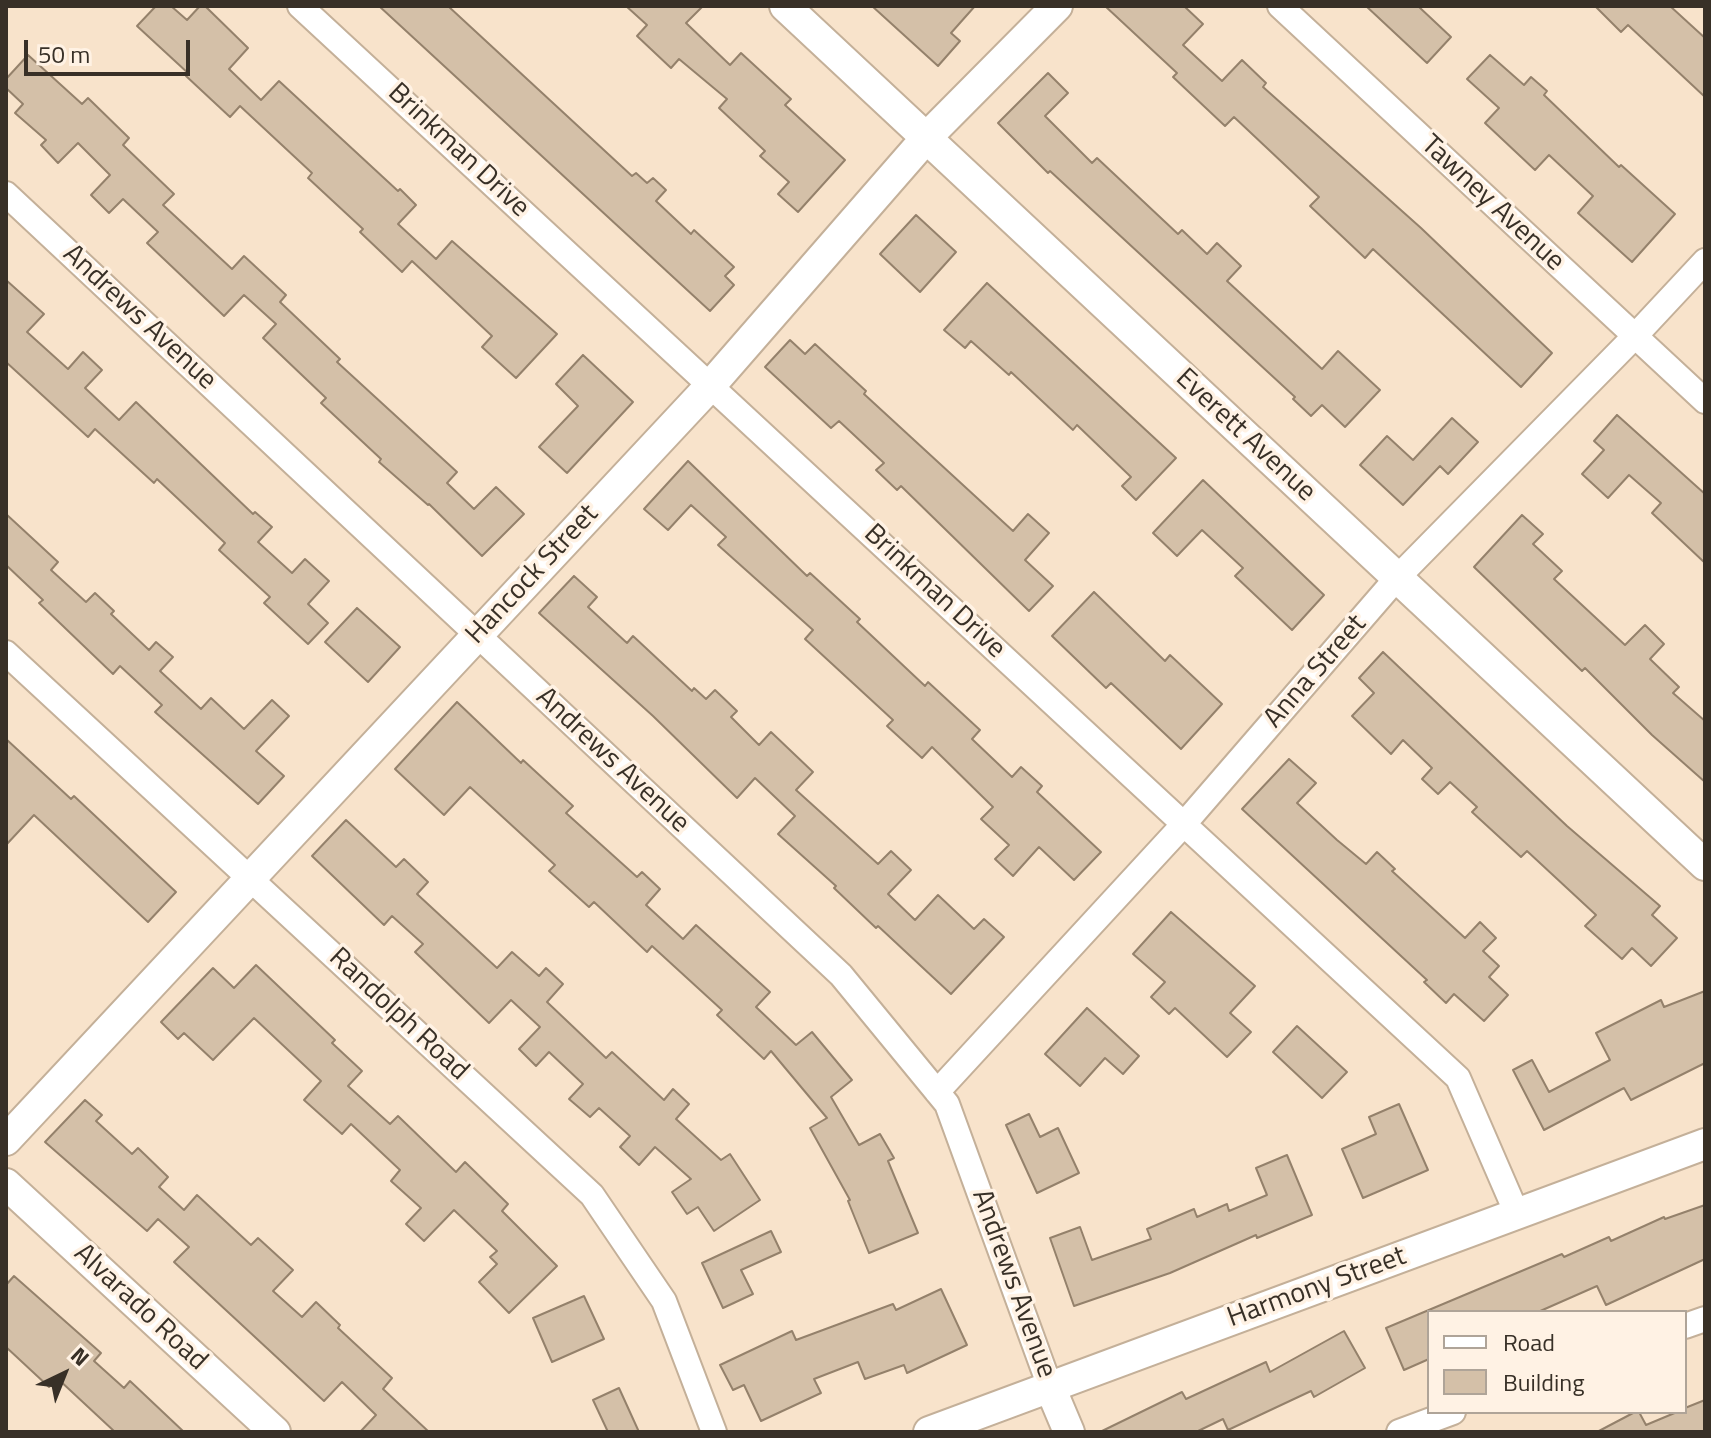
<!DOCTYPE html>
<style>
body{margin:0}
#map{position:relative;width:1711px;height:1438px;overflow:hidden;background:#f8e3cb;font-family:"Titillium Web",sans-serif}
canvas{display:block}
.frame{position:absolute;inset:0;border:8px solid #383027;pointer-events:none}
.legend{position:absolute;left:1427px;top:1310px;width:260px;height:104px;box-sizing:border-box;background:#fff2e4;border:2px solid #afa498;margin:0;padding:10px 14px;list-style:none;font-size:24px;color:#383027}
.legend li{display:flex;align-items:center;gap:16px;height:40px}
.legend b{width:40px;border:2px solid #afa498}
.north{position:absolute;left:24px;top:1334px;width:80px;height:80px;-webkit-text-stroke:6px #fff2e4;paint-order:stroke;rotate:43deg;font-size:22px;font-weight:700;line-height:32px;text-align:center;color:#383027}
.north::after{content:'';display:block;margin:auto;width:28px;height:36px;background:#383027;clip-path:polygon(50% 0,100% 100%,50% 72%,0 100%)}
.scale{position:absolute;left:24px;top:40px;width:166px;height:36px;box-sizing:border-box;border:4px solid #383027;border-top:0;padding-left:10px;font-size:24px;line-height:28px;white-space:nowrap;color:#383027;-webkit-text-stroke:6px #fff2e4;paint-order:stroke}
</style>
<div id="map">
<canvas width="1711" height="1438"></canvas>
<div class="frame"></div>
<ul class="legend">
<li><b style="height:10px;background:#fff"></b>Road</li>
<li><b style="height:22px;background:#d4c0a8"></b>Building</li>
</ul>
<div class="north">N</div>
<div class="scale">50 m</div>
</div>
<script>
const c = document.querySelector('canvas').getContext('2d');
c.lineJoin = 'round';
function fill(path, color) { c.fillStyle = color; c.fill(path, 'evenodd'); }
const toPath = rows => new Path2D(rows.map(r => 'M' + r).join(''));
function stroke(path, color, width, dash) { c.strokeStyle = color; c.lineWidth = width; c.lineCap = dash ? 'butt' : 'round'; c.setLineDash(dash || []); c.stroke(path); }
function label(font, color, halo, rows, align = 'center') {
  c.font = font + ' "Titillium Web",sans-serif'; c.lineWidth = 7; c.setLineDash([]); c.textBaseline = 'middle'; c.strokeStyle = halo; c.fillStyle = color; for (const [text, x, y, turn = 0] of rows) {
    c.save(); c.translate(x, y); c.rotate((+turn || 0) * Math.PI / 180); c.textAlign = isNaN(turn) ? turn : align; if (halo) c.strokeText(text, 0, 0); c.fillText(text, 0, 0); c.restore();
  }
}
const building = toPath([
 [156,6,171,6,187,20,200,6,205,6,248,48,229,69,261,100,279,81,398,191,400,189,416,205,398,224,436,259,452,241,557,334,516,378,482,347,492,336,412,261,402,272,360,232,363,229,308,178,312,173,240,106,230,117,186,76,189,74,137,26,156,6],
 [379,6,448,6,632,176,636,173,647,183,653,178,666,190,656,201,691,234,694,230,734,267,725,276,734,285,710,311,379,6],
 [626,6,703,6,686,23,730,65,741,53,791,99,785,105,845,160,798,212,778,194,789,182,760,156,765,151,719,108,727,99,679,59,671,68,637,36,647,25,626,6],
 [872,6,975,6,951,33,960,41,938,66,872,6],
 [1105,6,1184,6,1203,24,1183,45,1222,81,1242,60,1266,83,1263,87,1421,228,1552,353,1521,387,1373,249,1365,258,1310,206,1319,197,1234,117,1225,126,1173,77,1177,73,1105,6],
 [1366,6,1418,6,1451,37,1427,63,1366,6],
 [1595,6,1670,6,1705,38,1705,97,1628,25,1621,32,1595,6],
 [28,55,82,104,88,98,129,138,123,145,174,194,163,205,232,269,244,256,286,295,280,302,340,359,337,362,457,472,447,483,474,509,496,487,524,514,482,556,429,504,428,505,379,462,381,459,321,403,326,398,263,338,276,324,244,295,224,316,147,243,158,232,123,199,109,213,91,195,110,175,78,143,58,163,41,145,46,140,15,113,23,104,6,88,6,79,28,55],
 [1490,55,1524,85,1531,77,1547,91,1544,95,1619,167,1621,165,1675,214,1632,262,1578,213,1593,196,1549,155,1535,170,1485,123,1499,108,1467,79,1490,55],
 [1048,73,1068,93,1045,116,1092,163,1097,158,1178,234,1182,230,1207,254,1217,243,1241,266,1227,281,1322,369,1338,351,1380,390,1345,427,1322,405,1311,416,1293,399,1295,397,1050,171,1048,173,998,123,1048,73],
 [916,215,956,252,920,292,880,254,916,215],
 [6,280,44,314,27,332,68,369,83,352,102,370,85,388,119,420,136,402,253,514,255,512,272,527,258,542,292,573,305,559,329,581,308,604,328,623,308,644,264,603,270,597,219,550,225,543,157,479,154,483,95,429,88,437,6,362,6,280],
 [987,283,1176,458,1136,500,1122,486,1131,477,1077,425,1073,430,1011,372,1009,375,971,341,965,348,944,330,987,283],
 [790,340,805,354,815,344,866,391,864,394,1013,531,1028,514,1049,533,1025,560,1053,586,1029,611,901,486,897,490,876,470,884,463,839,421,831,428,765,367,790,340],
 [583,355,633,402,567,473,539,447,578,406,556,384,583,355],
 [1617,415,1705,494,1705,563,1652,513,1661,503,1629,475,1608,498,1582,474,1604,450,1594,441,1617,415],
 [1452,418,1478,442,1448,474,1440,466,1403,505,1360,465,1387,436,1413,460,1452,418],
 [688,461,807,576,810,573,860,619,857,622,925,686,928,682,980,730,972,739,1012,777,1021,767,1042,786,1037,792,1101,852,1074,880,1039,847,1013,876,995,859,1009,845,981,819,993,807,932,747,922,758,887,726,893,720,805,639,813,630,718,545,726,537,691,505,668,530,644,509,688,461],
 [1203,480,1324,595,1292,630,1235,576,1243,568,1202,530,1177,556,1153,533,1203,480],
 [6,514,58,562,51,570,86,602,95,593,114,611,111,614,149,650,156,642,173,657,160,671,201,709,211,698,244,729,272,700,289,716,256,751,284,776,258,804,155,712,162,705,120,666,113,674,39,603,43,600,6,565,6,514],
 [1522,515,1543,534,1533,544,1562,571,1554,579,1625,645,1645,625,1664,644,1650,659,1679,687,1673,693,1705,721,1705,782,1652,735,1585,668,1582,671,1474,567,1522,515],
 [574,576,597,597,588,607,627,643,633,636,692,691,694,688,706,699,715,690,737,711,731,717,759,745,771,732,813,772,796,790,878,864,891,851,911,870,888,894,915,920,938,895,974,929,984,919,1004,937,951,994,878,926,876,928,834,888,836,886,778,834,795,816,755,778,737,798,653,716,539,613,574,576],
 [1094,592,1165,661,1170,655,1222,704,1181,749,1111,683,1106,688,1052,636,1094,592],
 [357,608,400,647,368,682,325,642,357,608],
 [1383,652,1567,826,1660,906,1652,915,1677,938,1651,966,1632,948,1622,959,1585,926,1596,915,1527,851,1521,857,1472,812,1477,807,1450,782,1438,794,1422,779,1432,768,1403,740,1391,754,1352,716,1374,693,1359,678,1383,652],
 [457,702,521,763,523,760,573,806,566,813,637,877,642,872,660,889,646,905,683,939,696,925,770,992,756,1007,796,1045,812,1032,852,1080,831,1097,859,1145,880,1134,894,1158,888,1161,918,1233,869,1253,848,1201,850,1200,810,1128,827,1118,771,1051,764,1059,717,1015,722,1010,652,946,647,952,594,902,589,907,549,871,555,865,470,787,444,815,395,769,457,702],
 [6,739,71,799,74,796,176,892,148,922,34,815,6,845,6,739],
 [1289,759,1316,783,1297,803,1337,840,1366,864,1377,852,1395,869,1392,871,1465,938,1480,922,1496,938,1483,951,1499,966,1489,977,1508,995,1484,1021,1454,994,1446,1003,1424,982,1427,980,1242,809,1289,759],
 [346,820,396,867,404,859,428,882,417,894,497,968,512,952,539,976,546,968,563,984,547,1002,606,1058,612,1052,664,1100,673,1089,689,1104,676,1119,721,1160,730,1154,760,1200,714,1231,698,1207,687,1214,672,1192,691,1179,655,1147,639,1165,620,1147,630,1136,599,1108,590,1117,569,1099,583,1084,549,1052,536,1066,519,1049,540,1027,511,1000,489,1023,415,952,423,944,392,916,384,925,312,856,346,820],
 [1171,912,1255,986,1230,1013,1251,1032,1227,1057,1175,1008,1169,1014,1151,997,1165,982,1133,954,1171,912],
 [256,965,335,1040,332,1043,362,1071,348,1086,390,1124,398,1116,456,1172,465,1162,508,1204,502,1211,557,1266,509,1313,479,1282,497,1264,490,1257,497,1251,454,1210,424,1241,406,1224,421,1208,391,1181,400,1170,351,1124,342,1134,304,1100,321,1081,254,1018,213,1060,184,1033,178,1039,161,1022,213,968,234,988,256,965],
 [1705,991,1705,1063,1631,1100,1624,1088,1544,1130,1513,1070,1532,1060,1549,1092,1610,1060,1596,1033,1661,1000,1664,1007,1705,991],
 [1087,1008,1139,1056,1123,1074,1105,1058,1080,1086,1045,1054,1087,1008],
 [1297,1026,1347,1072,1322,1098,1273,1052,1297,1026],
 [85,1100,102,1115,96,1121,132,1154,138,1148,168,1177,159,1187,184,1210,197,1195,251,1245,258,1238,293,1270,273,1291,302,1317,316,1302,340,1325,338,1328,392,1378,383,1389,429,1432,360,1432,376,1415,342,1382,324,1401,174,1262,189,1247,158,1219,147,1231,45,1142,85,1100],
 [1399,1104,1428,1170,1363,1198,1342,1149,1376,1134,1369,1117,1399,1104],
 [1029,1114,1040,1137,1058,1128,1079,1173,1037,1193,1006,1125,1029,1114],
 [1287,1155,1312,1215,1257,1238,1256,1235,1170,1273,1074,1306,1050,1238,1080,1227,1092,1260,1151,1239,1147,1229,1194,1209,1197,1217,1227,1204,1229,1211,1267,1195,1256,1168,1287,1155],
 [1705,1205,1705,1259,1606,1305,1597,1286,1538,1312,1429,1312,1429,1359,1404,1370,1386,1328,1562,1254,1564,1257,1609,1237,1611,1241,1664,1217,1665,1219,1705,1205],
 [771,1231,781,1252,741,1270,753,1294,723,1308,702,1263,771,1231],
 [14,1276,101,1353,94,1361,124,1388,130,1381,184,1432,115,1432,57,1378,49,1387,6,1347,6,1285,14,1276],
 [941,1289,967,1345,907,1373,904,1365,865,1379,858,1362,814,1379,821,1393,761,1421,744,1385,733,1390,720,1365,792,1331,796,1340,893,1304,896,1310,941,1289],
 [584,1296,604,1339,552,1362,533,1318,584,1296],
 [1344,1331,1365,1368,1314,1397,1311,1391,1228,1430,1223,1419,1196,1432,1100,1432,1182,1392,1186,1399,1266,1362,1270,1372,1344,1331],
 [619,1388,639,1432,608,1432,593,1400,619,1388],
 [1705,1400,1705,1432,1597,1432,1635,1412,1639,1412,1646,1425,1677,1412,1685,1412,1685,1408,1705,1400]
]);
const minor = toPath([
 [300,6,1458,1078,1517,1214],
 [1280,6,1705,401],
 [6,194,841,975,947,1104,1050,1387],
 [6,653,592,1195,664,1301,714,1432],
 [937,1092,1184,824,1396,579,1635,336,1705,261],
 [1685,1326,1705,1319],
 [1399,1432,1453,1412]
]);
const tertiary = toPath([
 [785,6,1705,865],
 [6,1140,711,385,928,136,1057,6],
 [6,1184,275,1432],
 [1050,1387,1069,1432],
 [929,1432,1705,1144]
]);
const streetNames = [
 ["Brinkman Drive",458,151,43],
 ["Tawney Avenue",1492,204,43],
 ["Andrews Avenue",139,318,43],
 ["Everett Avenue",1245,436,43],
 ["Hancock Street",533,575,-47],
 ["Brinkman Drive",934,592,43],
 ["Anna Street",1316,672,-49],
 ["Andrews Avenue",612,761,43],
 ["Randolph Road",398,1015,43],
 ["Andrews Avenue",1013,1284,70],
 ["Harmony Street",1317,1288,-20],
 ["Alvarado Road",140,1308,43]
];
fill(building, '#d4c0a8');
stroke(building, '#94816b', 2);
stroke(minor, '#c4b099', 28);
stroke(tertiary, '#c4b099', 34);
stroke(minor, '#fff', 24);
stroke(tertiary, '#fff', 30);
label('28px', '#383027', '#fff2e4', streetNames);
</script>
